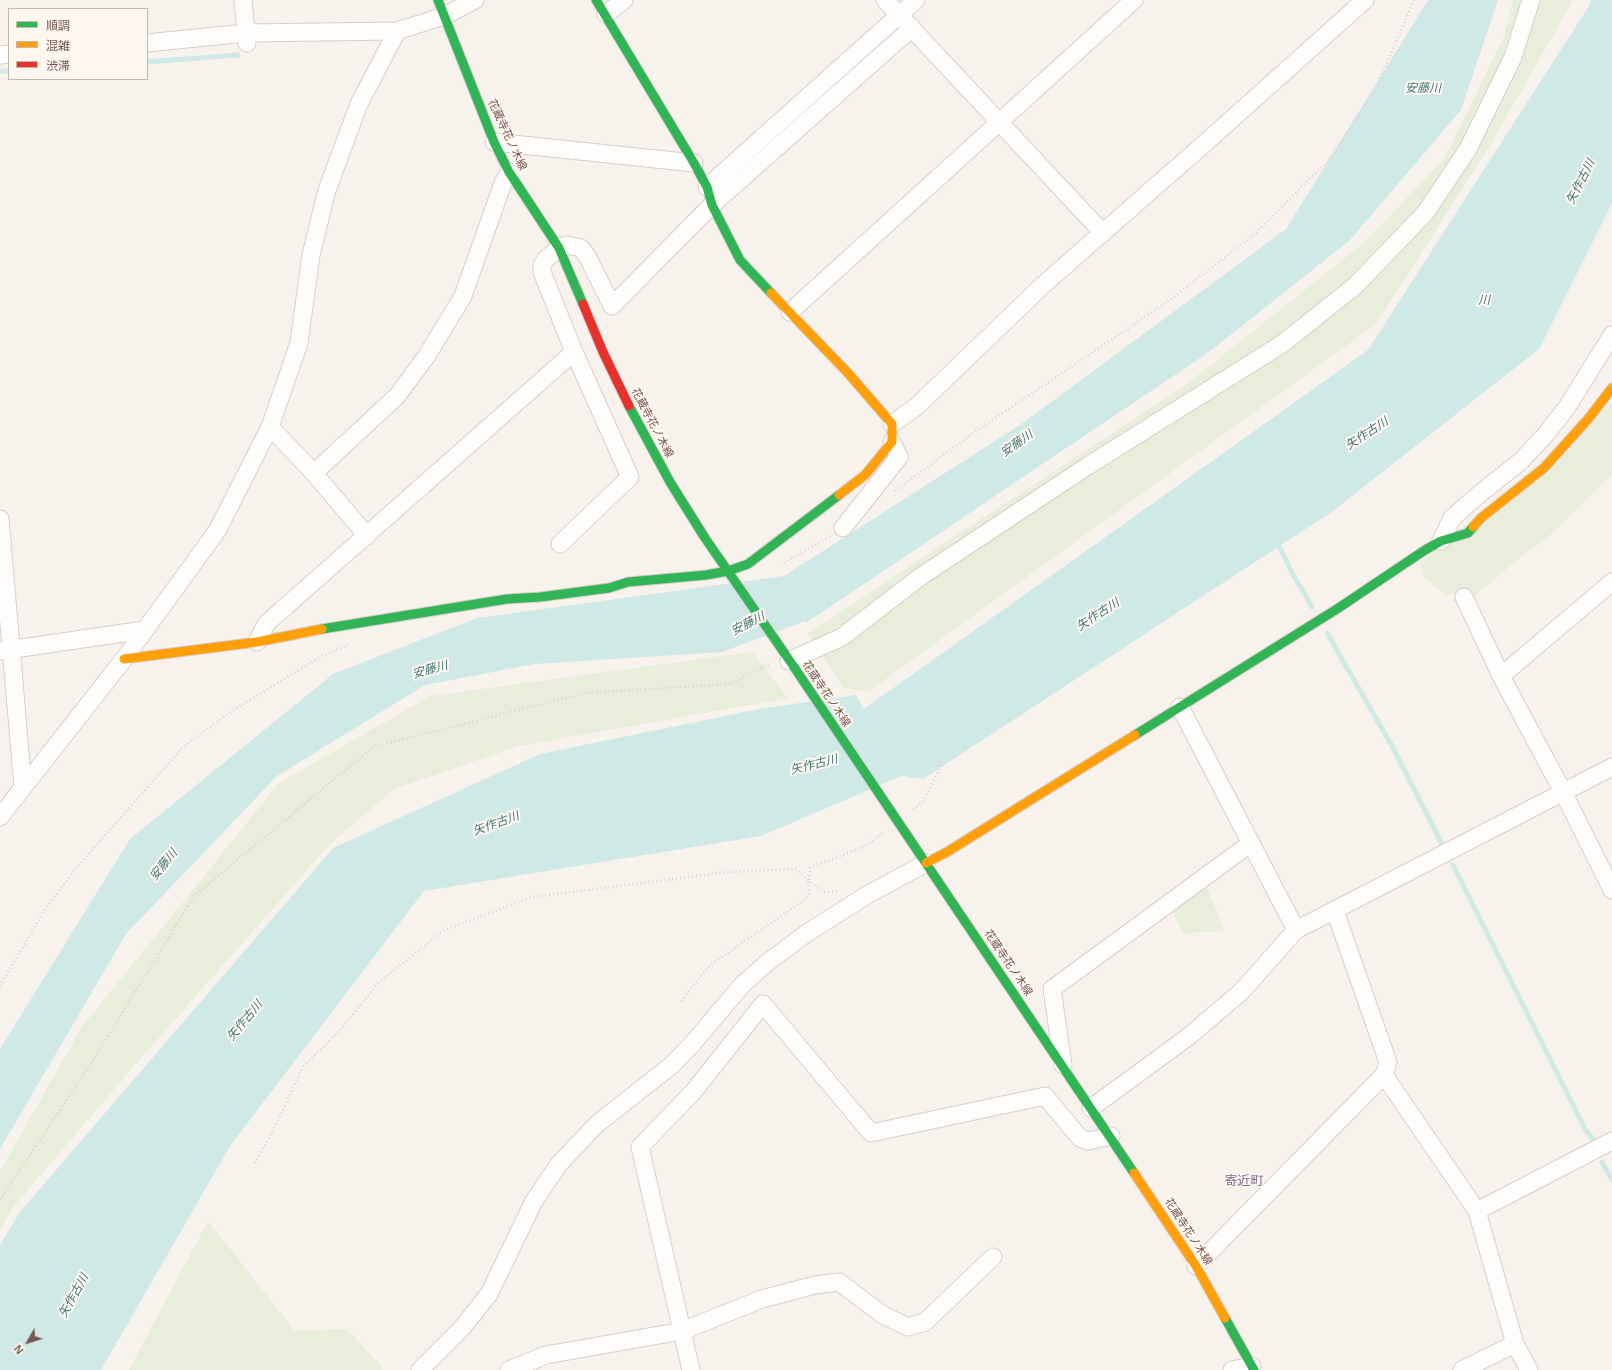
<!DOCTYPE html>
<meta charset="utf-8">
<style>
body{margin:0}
#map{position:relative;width:1612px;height:1370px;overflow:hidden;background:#f8f2ed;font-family:Helvetica,"Noto Sans JP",sans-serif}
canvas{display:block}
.legend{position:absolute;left:8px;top:8px;width:140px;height:72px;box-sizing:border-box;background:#fef7f0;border:1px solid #c8b7af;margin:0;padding:5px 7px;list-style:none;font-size:12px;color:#76564d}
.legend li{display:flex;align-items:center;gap:8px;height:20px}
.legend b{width:20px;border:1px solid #c8b7af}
.north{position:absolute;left:8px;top:1322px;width:40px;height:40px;-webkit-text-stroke:3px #fef7f0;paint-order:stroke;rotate:231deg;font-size:11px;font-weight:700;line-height:16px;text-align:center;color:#76564d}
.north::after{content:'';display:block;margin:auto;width:14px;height:18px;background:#76564d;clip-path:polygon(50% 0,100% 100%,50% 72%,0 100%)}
</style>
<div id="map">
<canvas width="1612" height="1370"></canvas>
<ul class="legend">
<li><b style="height:5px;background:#30b455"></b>順調</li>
<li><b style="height:5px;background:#ff9f0a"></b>混雑</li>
<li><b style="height:5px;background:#e5322d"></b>渋滞</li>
</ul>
<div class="north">N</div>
</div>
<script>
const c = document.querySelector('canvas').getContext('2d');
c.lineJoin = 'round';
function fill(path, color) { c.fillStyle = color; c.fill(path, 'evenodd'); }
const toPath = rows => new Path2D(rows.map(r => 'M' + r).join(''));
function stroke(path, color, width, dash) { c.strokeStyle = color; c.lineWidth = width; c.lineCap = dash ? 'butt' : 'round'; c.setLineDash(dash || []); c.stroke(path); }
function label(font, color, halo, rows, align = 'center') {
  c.font = font + ' Helvetica,"Noto Sans JP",sans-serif'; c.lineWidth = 4; c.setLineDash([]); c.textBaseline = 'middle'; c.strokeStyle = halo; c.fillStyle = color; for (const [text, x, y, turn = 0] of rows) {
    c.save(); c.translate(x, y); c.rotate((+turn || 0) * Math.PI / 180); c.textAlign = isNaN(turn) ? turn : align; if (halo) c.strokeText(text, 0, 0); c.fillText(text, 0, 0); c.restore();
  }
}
const green = toPath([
 [1513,0,1573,0,1491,144,1376,324,868,692,843,688,808,633,1184,386,1360,246,1443,161,1504,37],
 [1612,402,1612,475,1550,535,1512,564,1462,607,1453,601,1460,593,1446,596,1424,577,1420,564],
 [752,652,788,698,519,746,394,789,330,844,133,1067,14,1206,0,1229,0,1171,82,1027,279,783,430,696],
 [1207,887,1224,931,1183,933,1172,911],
 [208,1221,295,1331,347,1329,383,1368,381,1370,129,1370]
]);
const water = toPath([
 [1428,0,1498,0,1461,110,1349,241,1209,352,806,623,805,621,722,652,535,664,425,685,277,776,126,934,0,1149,0,1049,130,839,333,674,477,618,784,576,1020,425,1286,229],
 [1591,0,1612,0,1612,203,1539,349,1333,511,923,779,906,777,904,775,761,836,424,891,230,1146,101,1370,0,1370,0,1245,20,1212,333,848,540,754,759,709,856,695,864,709,1368,350,1589,6]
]);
const stream = toPath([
 [147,62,238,55],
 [0,71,9,71],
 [1277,541,1292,573,1312,607],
 [1327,633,1392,746,1444,848],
 [1453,865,1585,1129,1593,1139,1593,1144],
 [1602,1162,1612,1180]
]);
const path = toPath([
 [895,491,979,429,1167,302,1253,236,1327,162,1374,93,1414,0],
 [784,563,830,536],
 [913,809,923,802,940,768,939,755],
 [809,880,810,868,815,865,836,858,867,845,882,833],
 [0,986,45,909,79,865,183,747,232,711,320,657,348,645],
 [681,1001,710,965,806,899,809,893,809,881,819,889,825,892,840,891],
 [255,1163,276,1125,302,1068,343,1027,379,982,445,930,531,897,727,872,796,869,809,881],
 [0,1200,92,1062,194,896,373,747,586,693,730,684,769,664]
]);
const street = toPath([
 [243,0,247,43],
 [885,0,1103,233],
 [606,14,624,0],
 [147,43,246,33,397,31,444,16,475,0],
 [0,55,9,54],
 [494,142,694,163],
 [707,187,916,0],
 [790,312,1134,0],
 [892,424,917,406,1043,285,1204,144,1365,0],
 [270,427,314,473,367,536],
 [314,473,397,396,426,357,463,296,503,183,509,172],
 [0,519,23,787],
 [843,528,899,457,892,442],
 [1441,541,1452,518,1482,492,1521,461,1547,433,1567,407,1612,335],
 [560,544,630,477,574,352,542,272,542,265,546,259,559,248,567,245,581,248,587,256,612,306,712,205,912,28],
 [1464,597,1501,676,1563,792,1612,890],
 [257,642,267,623,574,352],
 [0,651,144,630],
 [789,661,842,637,920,577,1086,467,1282,344,1355,286,1426,212,1468,149,1513,57,1531,0],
 [1501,676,1612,582],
 [1180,707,1296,930],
 [0,817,124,659,217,531,270,427,299,343,311,255,327,190,359,104,397,31],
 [1063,1065,1052,989,1251,843],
 [1384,1075,1477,1211,1515,1344,1529,1370],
 [1091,1108,1188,1037,1241,992,1296,930,1612,767],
 [1477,1211,1612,1141],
 [1196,1266,1384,1075,1388,1062,1335,911],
 [420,1370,462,1328,489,1294,534,1201,559,1164,597,1124,672,1065,694,1042,742,985,768,962,807,933,867,895,926,863],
 [509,1370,546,1355,682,1331,762,1299,815,1285,839,1282,883,1315,908,1327,925,1322,993,1257],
 [691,1370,640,1147,693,1092,763,1004,871,1133,1045,1096,1080,1138,1088,1141,1111,1136],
 [1232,1370,1252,1366],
 [1462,1370,1515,1344]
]);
const fast = toPath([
 [438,0,494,142,509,172,559,248,583,304],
 [596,0,694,163,707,187,712,205,740,260,771,293],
 [629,406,670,482,705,538,794,667],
 [322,629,507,599,540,597,609,588,628,582,706,575,728,571,748,564,839,495],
 [1135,735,1337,609,1425,550,1441,541,1468,533,1473,527],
 [921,856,1134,1173],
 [1225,1318,1254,1370]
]);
const slow = toPath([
 [771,293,848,373,892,424,892,442,865,475,839,495],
 [1473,527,1481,518,1544,468,1589,418,1612,388],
 [124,659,257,642,322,629],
 [926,863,947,852,1135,735],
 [1134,1173,1196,1266,1225,1318]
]);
const jam = toPath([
 [583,304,603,352,629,406]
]);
const fastBridge = toPath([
 [794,667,921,856]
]);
const streetNames = [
 ["花蔵寺花ノ木線",507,135,65],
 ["花蔵寺花ノ木線",652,423,62],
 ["花蔵寺花ノ木線",826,694,56],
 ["花蔵寺花ノ木線",1008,963,56],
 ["花蔵寺花ノ木線",1188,1232,57]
];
const waterNames = [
 ["安藤川",1423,89],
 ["矢作古川",1581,182,-63],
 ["川",1484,301],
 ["矢作古川",1367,434,-33],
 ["安藤川",1017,444,-35],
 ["矢作古川",1098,615,-33],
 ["安藤川",748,624,-27],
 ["安藤川",430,670,-15],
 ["矢作古川",814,765,-14],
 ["矢作古川",496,824,-20],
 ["安藤川",164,865,-51],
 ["矢作古川",245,1021,-50],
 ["矢作古川",74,1296,-61]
];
const quarterNames = [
 ["寄近町",1244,1181]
];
fill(green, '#e8eed9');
fill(water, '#cfe9e7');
stroke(stream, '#cfe9e7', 5);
stroke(street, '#d6ceca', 19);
stroke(fast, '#d7ceca', 11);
stroke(slow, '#d7ceca', 11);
stroke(jam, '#d7ceca', 11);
stroke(path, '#dad1d0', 2.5, [1, 3]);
stroke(street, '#fefdfc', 17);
stroke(fast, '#30b455', 9);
stroke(slow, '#ff9f0a', 9);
stroke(jam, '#e5322d', 9);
stroke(fastBridge, '#d7ceca', 11, []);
stroke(fastBridge, '#30b455', 9);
label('11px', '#76564d', '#fef7f0', streetNames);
label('italic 12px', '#41787a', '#fef7f0', waterNames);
label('13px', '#7c6692', '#fef7f0', quarterNames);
</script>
